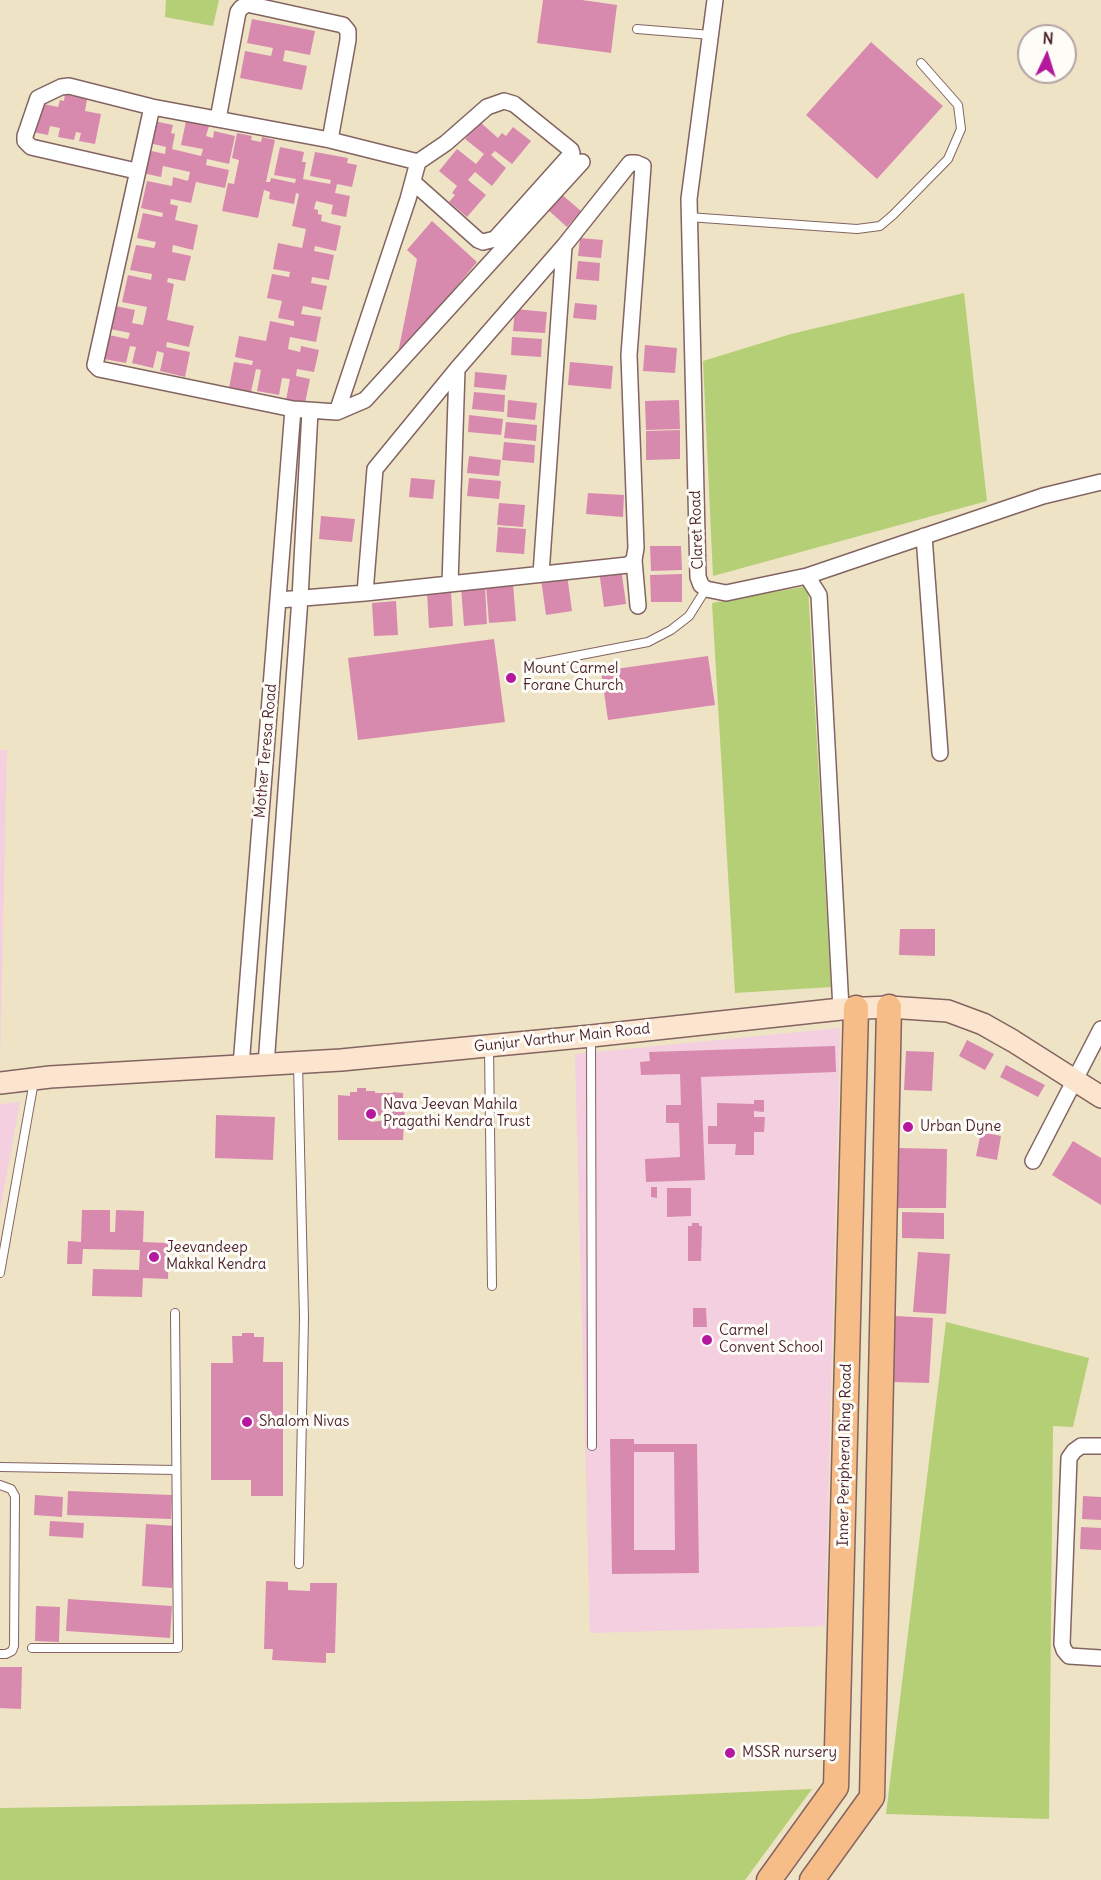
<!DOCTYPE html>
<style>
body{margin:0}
#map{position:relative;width:1101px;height:1880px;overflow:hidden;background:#eee3c5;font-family:Delius,sans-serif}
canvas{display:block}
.north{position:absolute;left:1017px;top:24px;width:60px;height:60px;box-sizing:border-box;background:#fdfcf7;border:2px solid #b5a4a5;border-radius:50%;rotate:4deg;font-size:16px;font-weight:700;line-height:24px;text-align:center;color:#4a1f2b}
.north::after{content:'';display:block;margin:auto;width:21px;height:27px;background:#b5179e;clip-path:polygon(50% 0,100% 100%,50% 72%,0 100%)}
</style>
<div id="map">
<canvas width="1101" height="1880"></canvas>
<div class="north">N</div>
</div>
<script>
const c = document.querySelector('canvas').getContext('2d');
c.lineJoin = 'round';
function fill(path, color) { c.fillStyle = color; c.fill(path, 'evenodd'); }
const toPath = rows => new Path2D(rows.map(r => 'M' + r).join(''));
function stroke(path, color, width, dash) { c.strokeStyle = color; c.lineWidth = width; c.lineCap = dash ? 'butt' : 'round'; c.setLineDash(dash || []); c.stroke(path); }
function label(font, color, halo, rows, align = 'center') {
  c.font = font + ' Delius,sans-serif'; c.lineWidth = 6; c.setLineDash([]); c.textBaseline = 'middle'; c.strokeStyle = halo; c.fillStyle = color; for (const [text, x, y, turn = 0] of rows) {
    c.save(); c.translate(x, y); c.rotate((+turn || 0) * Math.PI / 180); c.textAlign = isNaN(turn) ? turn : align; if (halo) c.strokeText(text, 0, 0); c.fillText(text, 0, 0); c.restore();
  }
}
const built = toPath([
 [0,750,7,750,0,1065],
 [840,1028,825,1626,590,1633,575,1054],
 [20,1102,0,1211,0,1104]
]);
const green = toPath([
 [166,0,219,0,213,26,165,17],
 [964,293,987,501,713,576,703,361,791,334],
 [808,586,831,987,735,993,712,603],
 [946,1322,1089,1358,1073,1427,1053,1426,1049,1819,886,1814],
 [812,1789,745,1880,0,1880,0,1808,587,1799]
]);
const building = toPath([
 [543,0,582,0,617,5,611,53,537,43],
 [252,19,315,31,310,55,285,50,283,61,307,66,302,90,240,78,245,51,271,56,273,48,247,43],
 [871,42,943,106,877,179,806,115],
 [65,94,87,99,85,111,101,114,95,144,79,141,81,133,76,132,74,140,58,137,60,128,50,126,48,135,33,132,39,103,58,107,60,100,64,101],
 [154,121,173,125,171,133,175,134,172,149,201,156,203,149,181,145,186,121,209,126,206,136,213,138,214,131,235,136,229,164,207,159,206,165,229,170,225,188,196,182,191,203,171,199,170,204,178,206,175,220,198,225,193,250,173,245,172,252,191,256,185,281,168,278,167,282,174,284,167,320,194,326,189,347,167,342,166,347,190,352,185,377,160,371,164,353,157,351,153,368,132,363,136,347,130,346,126,363,104,359,109,335,128,339,130,333,110,329,115,306,135,310,132,323,143,325,147,307,122,302,128,275,151,280,152,274,130,270,136,245,154,248,156,242,137,238,143,213,162,217,163,213,141,208,147,181,172,186,173,177,188,181,190,172,163,166,161,177,142,173,147,150,165,154,166,147,149,143],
 [480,122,498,138,502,133,506,136,513,127,531,141,512,164,495,151,491,155,506,168,492,186,475,172,468,180,486,195,467,217,449,202,455,195,452,193,457,186,439,171,457,149,476,164,484,154,465,139],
 [237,133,252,136,251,140,261,142,262,137,275,140,266,182,270,182,271,178,295,183,296,179,274,175,280,147,304,152,302,162,306,162,303,179,330,184,331,180,310,176,315,152,348,158,347,163,357,165,352,187,337,184,335,193,350,196,346,217,331,214,333,205,316,201,314,209,318,210,318,214,322,215,321,221,341,226,336,251,315,246,314,251,334,255,329,280,312,277,311,283,327,286,322,310,303,306,301,314,321,317,316,342,290,337,288,349,300,352,301,346,319,350,314,372,297,369,296,376,310,379,305,403,286,400,290,379,282,378,279,395,257,391,261,370,256,369,251,392,229,388,234,362,252,365,253,361,235,357,239,336,266,341,270,321,294,326,294,321,278,318,282,301,267,298,272,274,289,277,290,272,273,269,278,243,302,248,306,229,292,226,299,194,296,193,294,204,269,199,270,192,264,190,258,218,222,211,228,183,234,184,239,160,232,158],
 [560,193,581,211,567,227,547,209],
 [432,221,477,262,397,358,417,259,407,250],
 [580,238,603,240,601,258,578,256],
 [578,261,600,263,599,281,576,279],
 [575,303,597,305,596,320,573,318],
 [515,309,547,312,545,333,513,331],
 [512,337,542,339,541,357,511,355],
 [645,345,677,348,675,373,643,371],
 [570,362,613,366,611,389,568,385],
 [475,372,507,375,505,390,474,387],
 [474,392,505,395,504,412,472,409],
 [508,400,537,403,535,420,507,417],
 [679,400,680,429,646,430,645,401],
 [469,415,503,419,501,435,468,432],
 [506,422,537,425,536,441,504,438],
 [680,430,680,459,646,460,646,431],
 [504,442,535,445,534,463,502,460],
 [469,456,501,460,499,476,467,473],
 [411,478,435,480,433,499,409,497],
 [469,478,501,481,499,499,467,496],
 [588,493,624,495,623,517,586,514],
 [499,503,525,505,523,527,497,525],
 [321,516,355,519,352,542,319,539],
 [498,527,526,529,524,554,496,552],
 [650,546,681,546,682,570,651,571],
 [621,568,626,604,604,607,599,571],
 [682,574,682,602,651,602,650,575],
 [567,575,572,611,546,615,541,579],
 [513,584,516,621,489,623,486,586],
 [485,586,487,624,464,626,461,587],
 [451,591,453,626,429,628,427,593],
 [396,601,398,635,374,636,372,603],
 [494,639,505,722,358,740,348,658],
 [708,656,715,705,608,720,601,671],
 [900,929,935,929,935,956,899,955],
 [967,1040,994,1054,985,1070,959,1056],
 [835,1046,836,1072,701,1077,705,1180,646,1182,645,1159,680,1157,679,1123,666,1123,666,1105,681,1105,680,1074,641,1075,640,1062,650,1061,649,1052],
 [906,1051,934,1052,932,1091,904,1090],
 [1006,1065,1045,1085,1038,1097,1000,1077],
 [357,1088,366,1088,366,1091,375,1091,375,1093,393,1093,393,1092,403,1093,403,1100,405,1104,403,1140,338,1140,338,1095,350,1096,350,1092,357,1092],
 [383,1113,386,1113,386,1120,371,1122,371,1118,376,1118,376,1114,383,1117],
 [754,1100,764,1100,764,1112,754,1111,754,1117,765,1117,764,1132,754,1132,754,1155,735,1155,736,1144,708,1144,708,1126,717,1126,717,1103,754,1104],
 [216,1115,275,1117,273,1160,215,1158],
 [981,1132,1001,1136,997,1160,976,1156],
 [1073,1141,1101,1158,1101,1205,1052,1175],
 [897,1148,947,1149,946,1208,897,1208],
 [651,1187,657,1187,657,1198,651,1197],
 [667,1188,691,1188,691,1216,667,1217],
 [82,1210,110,1210,110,1232,115,1232,116,1210,144,1211,143,1242,169,1243,168,1279,143,1278,142,1297,92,1296,93,1269,139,1270,140,1250,83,1249,82,1264,67,1264,68,1241,81,1242],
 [902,1212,944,1213,944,1239,902,1238],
 [692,1223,699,1223,699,1226,702,1226,701,1261,688,1261,688,1226,692,1226],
 [918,1252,950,1254,946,1314,913,1312],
 [693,1308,706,1308,707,1327,693,1327],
 [895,1316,933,1318,929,1383,892,1382],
 [242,1333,254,1333,254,1337,264,1337,263,1362,283,1362,283,1496,251,1496,251,1480,211,1480,211,1363,233,1363,232,1336,242,1336],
 [610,1439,634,1439,634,1444,697,1444,699,1573,612,1574],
 [634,1452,674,1452,675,1550,634,1550],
 [68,1491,172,1495,171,1519,67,1515],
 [35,1495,63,1497,62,1517,34,1515],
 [1083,1496,1101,1497,1101,1520,1082,1519],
 [50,1521,84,1523,83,1538,49,1536],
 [146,1524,176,1526,172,1588,142,1586],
 [1081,1527,1101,1528,1101,1550,1080,1549],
 [266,1581,288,1582,288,1590,310,1591,310,1583,337,1583,335,1653,326,1653,326,1663,272,1660,273,1649,264,1649],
 [68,1599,172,1606,170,1638,66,1631],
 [36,1606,60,1607,59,1642,35,1641],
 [0,1667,22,1667,21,1709,0,1708]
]);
const lane = toPath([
 [637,29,711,35],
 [688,217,857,229,880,226,893,215,948,159,961,129,958,105,921,63],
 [529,665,648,642,671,630,689,616,706,589],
 [591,1036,592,1446],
 [489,1048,492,1286],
 [298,1064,304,1318,299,1564],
 [0,1273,34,1081],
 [0,1467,176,1470],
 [0,1485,11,1489,15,1496,14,1646,12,1651,6,1654,0,1654],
 [32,1648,178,1648,175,1313]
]);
const street = toPath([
 [715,0,689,199,698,577,701,585,706,589,726,593,807,576,819,595,841,1009],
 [152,107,95,365,99,369,293,409,337,412,365,400,582,162],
 [218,119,238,12,241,8,247,4,343,25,348,31,348,40,330,140],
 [136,171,31,147,25,141,25,136,38,98,61,87,69,86,152,107,330,140,418,162,408,199,337,412],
 [413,182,478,240,483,242,495,239,572,153,571,150,514,104,504,101,487,107,446,143,418,162],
 [924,536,940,753],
 [634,560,638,606],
 [541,574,564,246],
 [807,576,1043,496,1101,482],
 [450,584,457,369],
 [279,600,365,593,628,565,634,560,636,548,629,355,643,166,636,163,630,163,564,246,457,369,375,469,365,593],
 [266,1065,300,598,310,411],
 [241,1066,293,409],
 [1033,1161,1101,1029],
 [1101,1446,1081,1446,1074,1451,1069,1458,1062,1644,1064,1650,1069,1656,1101,1658]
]);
const secondary = toPath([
 [0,1083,50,1077,341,1060,591,1036,841,1009,889,1007,948,1011,983,1024,1013,1041,1101,1097]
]);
const primary = toPath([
 [769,1880,836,1787,856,1008],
 [812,1880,872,1797,889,1007]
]);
const markers = [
 [511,678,6,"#b5179e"],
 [371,1114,6,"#b5179e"],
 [908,1127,6,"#b5179e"],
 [154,1257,6,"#b5179e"],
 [707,1340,6,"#b5179e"],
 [247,1422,6,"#b5179e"],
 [730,1753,6,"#b5179e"]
];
const streetNames = [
 ["Claret Road",697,530,-92],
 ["Mother Teresa Road",266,751,-85],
 ["Gunjur Varthur Main Road",562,1038,-6],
 ["Inner Peripheral Ring Road",845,1455,-89]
];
const poiNames = [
 ["Mount Carmel",523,669],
 ["Forane Church",523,686],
 ["Nava Jeevan Mahila",383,1105],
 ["Pragathi Kendra Trust",383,1122],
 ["Urban Dyne",920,1127],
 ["Jeevandeep",166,1248],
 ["Makkal Kendra",166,1265],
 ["Carmel",719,1331],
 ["Convent School",719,1348],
 ["Shalom Nivas",259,1422],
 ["MSSR nursery",742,1753]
];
fill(built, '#f3cfe0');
fill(green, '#b4cf75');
fill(building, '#d88aae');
stroke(lane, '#836461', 10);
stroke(street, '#836461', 18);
stroke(secondary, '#836461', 24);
stroke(primary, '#836461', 27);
stroke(lane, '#fff', 8);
stroke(street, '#fff', 15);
stroke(secondary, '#fce5cf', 21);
stroke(primary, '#f7bd88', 24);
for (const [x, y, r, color] of markers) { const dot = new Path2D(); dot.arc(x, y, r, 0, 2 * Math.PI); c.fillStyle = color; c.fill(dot); stroke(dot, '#fdfcf7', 2); }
label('15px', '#4a1f2b', '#fdfcf7', streetNames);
label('15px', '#4a1f2b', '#fdfcf7', poiNames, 'left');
</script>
